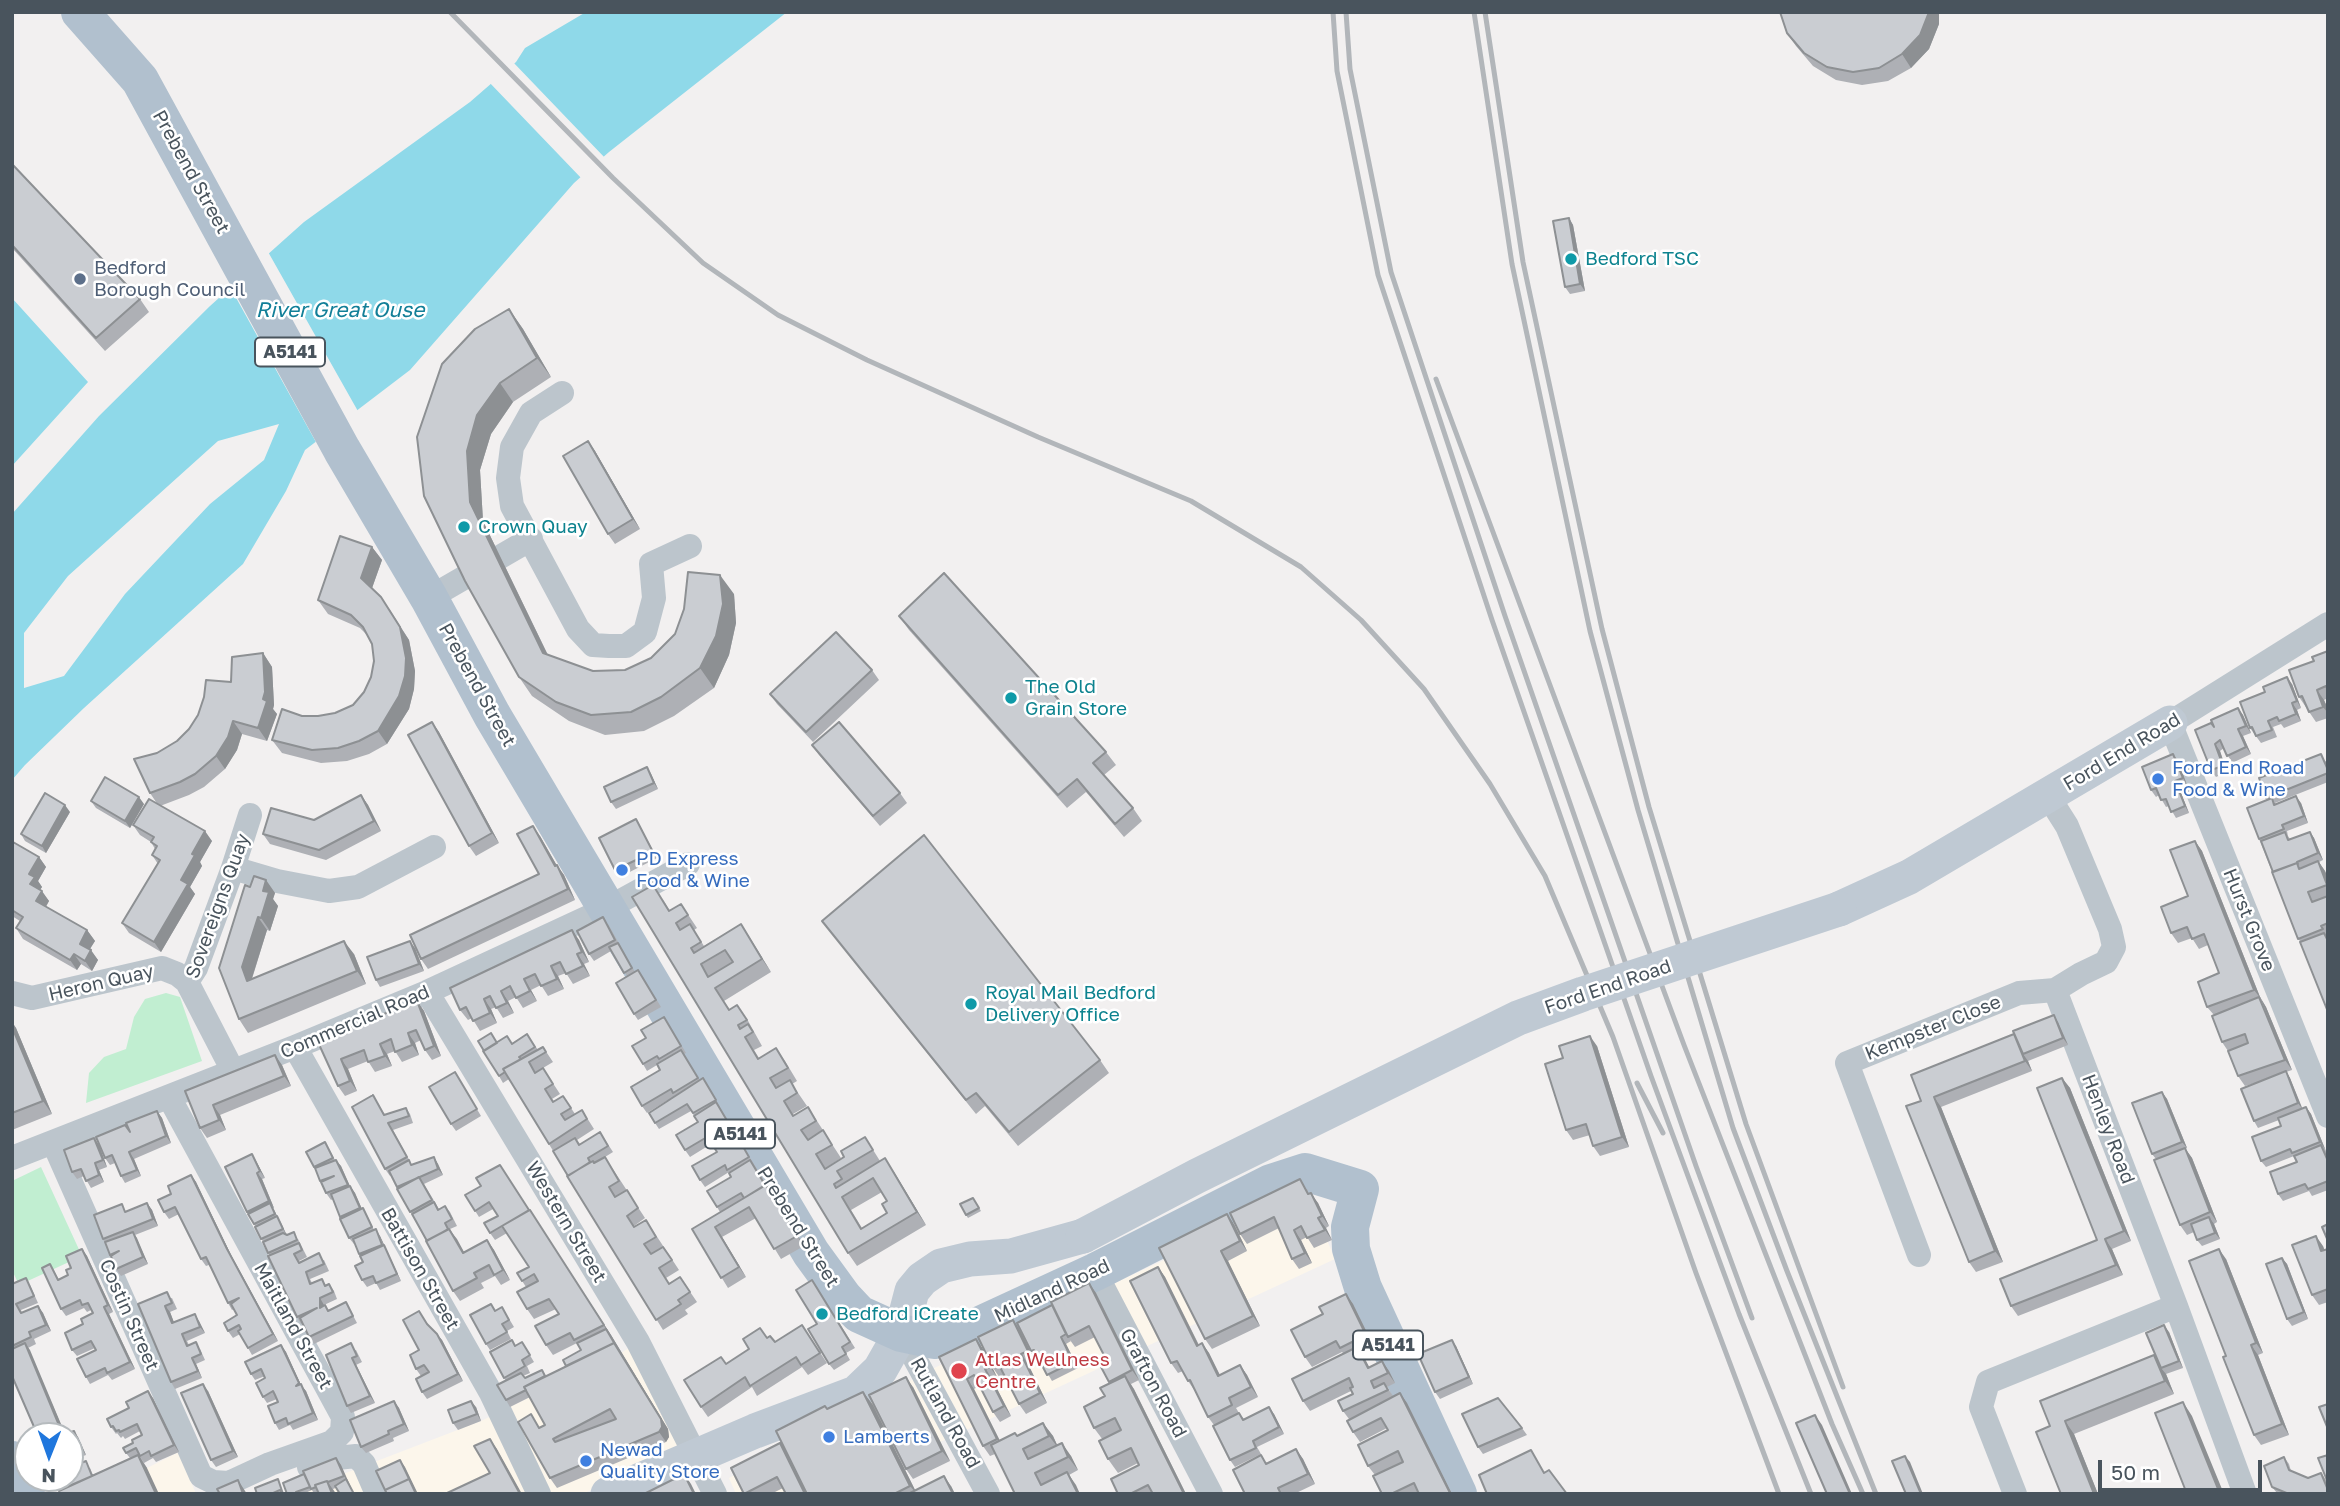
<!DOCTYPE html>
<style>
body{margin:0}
#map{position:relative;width:2340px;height:1506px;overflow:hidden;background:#f2f0f0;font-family:"Golos Text",sans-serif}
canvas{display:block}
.frame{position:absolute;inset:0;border:14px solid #49545d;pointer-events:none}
.north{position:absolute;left:14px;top:1422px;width:70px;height:70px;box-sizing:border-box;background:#fff;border:2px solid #b6bbbe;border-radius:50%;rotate:181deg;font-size:19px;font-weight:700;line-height:28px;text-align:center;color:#49545d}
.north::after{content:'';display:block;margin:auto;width:24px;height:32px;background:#2077dd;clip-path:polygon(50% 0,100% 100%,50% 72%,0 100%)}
.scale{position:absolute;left:2098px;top:1460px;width:164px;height:32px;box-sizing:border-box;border:4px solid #49545d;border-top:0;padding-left:9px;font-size:21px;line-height:24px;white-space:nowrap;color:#49545d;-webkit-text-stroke:5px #fff;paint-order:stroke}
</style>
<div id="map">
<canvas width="2340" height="1506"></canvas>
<div class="frame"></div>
<div class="north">N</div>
<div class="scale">50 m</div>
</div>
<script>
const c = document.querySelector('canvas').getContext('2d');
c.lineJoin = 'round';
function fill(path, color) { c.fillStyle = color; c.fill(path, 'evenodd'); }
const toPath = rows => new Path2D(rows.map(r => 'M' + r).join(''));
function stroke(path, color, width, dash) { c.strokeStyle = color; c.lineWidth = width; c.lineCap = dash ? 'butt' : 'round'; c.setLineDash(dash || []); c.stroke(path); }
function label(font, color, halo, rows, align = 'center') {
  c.font = font + ' "Golos Text",sans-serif'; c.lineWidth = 5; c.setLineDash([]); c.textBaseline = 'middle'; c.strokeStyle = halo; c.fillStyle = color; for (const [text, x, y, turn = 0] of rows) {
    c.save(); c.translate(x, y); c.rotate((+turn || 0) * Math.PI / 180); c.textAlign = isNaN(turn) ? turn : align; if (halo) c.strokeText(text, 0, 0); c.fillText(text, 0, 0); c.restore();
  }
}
const commercial = toPath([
 [1307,1193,1335,1259,828,1494,736,1494,729,1478,930,1370],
 [638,1342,693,1446,582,1494,291,1494,481,1421,621,1353],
 [179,1452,196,1494,85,1494,147,1468]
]);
const green = toPath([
 [166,993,180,997,202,1061,86,1103,89,1073,104,1057,126,1049,134,1017,145,999],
 [41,1167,82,1256,19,1285,12,1270,12,1181]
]);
const water = toPath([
 [586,12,787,12,609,152,574,183,410,370,305,450,286,491,243,564,84,708,25,765,12,780,12,514,99,416,210,306,304,222,470,102,516,62,525,48],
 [279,424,264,460,210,504,125,594,64,676,24,688,24,633,68,576,218,441],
 [12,298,88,382,12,466]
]);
const pier = toPath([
 [512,61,606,159,583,180,488,81],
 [267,250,359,413,317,444,229,285]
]);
const street = toPath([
 [562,393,531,413,512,447,508,478,512,506,578,629,593,645,609,646,626,646,645,632,654,598,651,564,690,546],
 [429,598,531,539],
 [2328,624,2170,723,2328,1116],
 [2048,796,2067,826,2110,929,2114,947,2106,962,2081,974,2055,990,2176,1306,2245,1494],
 [233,868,277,881,329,891,358,887,434,847],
 [427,992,638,1342,715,1494],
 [12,993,32,998,162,968,177,974,187,982],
 [295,1047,491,1393,539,1494],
 [233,1071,187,982,196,968,233,868,250,815],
 [53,1142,201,1476,213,1482,229,1483,270,1464,332,1442,342,1432,343,1417,169,1097],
 [12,1158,295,1047,427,992,606,909,688,864],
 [1919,1255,1847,1063,2019,993,2055,990],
 [1095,1272,1211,1494],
 [901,1333,988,1494],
 [309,1467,337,1458,356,1456,364,1464,377,1494],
 [2015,1494,1981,1407,1988,1382,2176,1306]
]);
const secondary = toPath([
 [1839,909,1909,877,2170,723],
 [608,1494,755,1431,856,1393,880,1370,901,1333,912,1291,922,1279,941,1266,970,1259,1011,1256,1083,1236]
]);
const primary = toPath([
 [80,12,140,80,342,450,429,598,492,715,811,1253,843,1297,859,1314,901,1333,934,1340,965,1332,1095,1272,1271,1183,1305,1172,1360,1189,1350,1227,1351,1249,1363,1288,1458,1494],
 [12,1460,26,1494]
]);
const rail = toPath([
 [450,12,613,178,703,263,778,315,867,360,1038,437,1191,501,1301,567,1361,620,1424,689,1490,784,1545,876,1613,1037,1696,1273,1779,1494],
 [1333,12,1337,71,1378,275,1492,620,1651,1076,1739,1314,1811,1494],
 [1346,12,1350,69,1391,272,1505,616,1696,1166,1752,1318],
 [1474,12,1512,264,1590,631,1638,810,1733,1128,1787,1271,1876,1494],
 [1485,12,1523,262,1602,629,1649,807,1746,1124,1843,1387],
 [1436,379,1684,1045,1832,1424,1863,1494],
 [1637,1083,1663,1133]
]);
const secondaryBridge = toPath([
 [1083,1236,1197,1176,1518,1018,1583,994,1839,909]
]);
const wall = toPath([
 [1939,24,1929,49,1911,68,1888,81,1862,85,1836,80,1813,66,1796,46,1787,33],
 [12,164,140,299,149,312,105,351,12,248],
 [1569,218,1573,225,1585,291,1570,294,1565,287],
 [509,309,523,329,551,377,513,402,491,434,480,470,483,521,548,655,593,671,625,670,651,658,734,594,736,623,729,655,714,688,674,716,644,731,605,735,569,721,532,696,519,677,424,496],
 [588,441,595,451,640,529,615,544,608,534],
 [372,547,382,560,372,588,390,610,409,640,415,671,414,689,409,709,387,744,369,754,347,761,321,763,282,753,272,740,302,716,318,716,335,713,353,705,364,692,371,677,374,661,372,644,367,635,360,628,328,614,318,600],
 [899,616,1106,752,1116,765,1104,775,1133,808,1142,821,1124,837,1086,792,1067,808,909,630],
 [2328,651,2328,698,2324,700,2328,709,2328,718,2316,722,2299,697,2314,661],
 [263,653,272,667,274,705,273,709,277,714,267,741,242,734,237,750,225,769,204,787,189,795,160,806,212,841,200,862,202,866,190,887,195,894,161,952,129,933,122,923,158,864,152,855,155,849,151,842,140,835,133,825,158,805,150,793,157,753,177,741,189,729,198,715,231,682],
 [872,670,879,680,813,742,777,704,770,694],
 [2292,684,2301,708,2297,710,2301,721,2284,728,2281,724,2273,727,2277,737,2261,743,2250,728],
 [2238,708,2243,715,2251,733,2243,736,2251,754,2232,763,2224,748,2220,751,2227,772,2216,777,2211,770,2214,727],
 [432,722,439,732,499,843,476,856,469,846],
 [812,745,900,793,907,803,880,826,819,755],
 [2178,761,2187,785,2179,788,2189,813,2176,818,2169,806,2166,807,2159,795,2156,797,2151,790],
 [2326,761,2328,765,2328,782,2275,803,2276,804,2301,803,2308,823,2287,831,2288,836,2290,839,2310,832,2314,838,2323,860,2319,862,2325,871,2328,878,2328,1012,2259,839,2268,800,2266,798],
 [647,767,651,774,658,789,616,809,611,802],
 [361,795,368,805,381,831,326,860,270,844,263,834,314,820],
 [91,801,144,804,130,828,96,808],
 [70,812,46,853,25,841,21,834],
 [636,819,640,826,657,858,620,877,615,870],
 [540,836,557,866,564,875,575,900,428,969,421,959,539,874],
 [2195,841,2202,851,2260,997,2266,1007,2292,1070,2286,1072,2290,1078,2302,1109,2306,1107,2311,1114,2328,1156,2328,1190,2312,1196,2309,1191,2283,1201,2278,1194,2297,1162,2294,1156,2266,1167,2261,1161,2281,1126,2279,1120,2258,1128,2254,1121,2262,1081,2245,1086,2238,1076,2228,1051,2222,1042,2214,1015,2207,1007,2219,973,2208,945,2199,949,2192,938,2178,943,2171,933,2188,896],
 [12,844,39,857,46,867,38,881,42,887,40,890,49,901,46,907,87,930,95,941,89,949,98,960,92,971,81,964,77,970,23,939,16,928,20,921,12,916],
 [266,880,275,893,273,899,278,906,270,931,267,930,252,979,354,954,366,984,248,1033,239,1019,250,887],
 [662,898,670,911,681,904,697,928,694,930,704,946,741,924,771,972,724,1001,730,1010,747,1019,762,1046,754,1050,759,1058,776,1048,785,1061,797,1081,792,1084,807,1106,793,1114,794,1115,808,1107,841,1158,826,1168,844,1157,865,1137,880,1161,894,1172,926,1225,857,1266,848,1253],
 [882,1192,887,1201,887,1213,862,1228,851,1210],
 [822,921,1100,1060,1109,1073,1018,1146,985,1106,976,1114,832,934],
 [608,924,635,972,627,976,611,951,594,961,589,954],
 [572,930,579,940,589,962,584,964,590,976,573,984,566,973,558,976,564,989,548,996,541,985,531,990,537,1001,523,1008,516,997,508,1001,514,1013,503,1018,496,1007,491,1009,497,1023,480,1031,472,1018,468,1020,460,1010],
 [415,948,424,971,380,987,376,980],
 [643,977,661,1007,638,1020,634,1014],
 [417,1001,424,1011,441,1056,432,1060,425,1050,421,1040,415,1043,419,1055,402,1062,395,1051,387,1054,392,1066,375,1072,368,1061,348,1069,357,1091,345,1096,338,1086,317,1040],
 [12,1022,16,1028,52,1114,12,1130],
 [2058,1022,2068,1045,2028,1061,2032,1071,1941,1107,2003,1262,1976,1272,1969,1262,1921,1101],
 [668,1023,686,1053,684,1054,700,1080,703,1078,707,1085,720,1107,719,1107,804,1246,781,1259,756,1218,722,1237,746,1277,728,1288,692,1229,720,1212,717,1207,731,1177,729,1172,705,1187,700,1180,717,1152,711,1144,690,1157,685,1150,698,1122,691,1111,659,1129,655,1123,668,1100,647,1113,642,1106,660,1070,657,1065,647,1071,643,1064,646,1038],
 [527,1034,538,1050,543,1047,553,1062,543,1068,560,1094,552,1099,554,1101,563,1096,575,1114,582,1110,594,1129,577,1140,580,1144,600,1132,613,1152,605,1157,645,1218,634,1226,634,1227,646,1220,679,1270,666,1278,669,1283,680,1277,697,1302,685,1310,688,1314,663,1330,509,1079,503,1083,499,1076,497,1042,512,1043],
 [1597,1046,1629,1147,1600,1156,1593,1146,1590,1135,1573,1140,1566,1130],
 [282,1065,291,1086,220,1115,226,1130,207,1138,200,1128,185,1091],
 [455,1072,481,1116,456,1131,451,1124],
 [2062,1078,2070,1088,2131,1241,2112,1249,2123,1275,2018,1316,2011,1306,2097,1240],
 [2162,1092,2167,1099,2187,1148,2185,1149,2192,1158,2217,1222,2214,1224,2220,1239,2202,1246,2197,1240,2194,1232,2187,1235,2180,1225,2156,1159,2152,1154],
 [373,1095,385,1115,406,1108,410,1114,413,1123,393,1130,412,1165,434,1157,438,1164,443,1175,424,1184,439,1209,445,1206,450,1212,457,1226,450,1229,464,1253,487,1240,494,1250,510,1280,501,1285,495,1276,481,1283,484,1288,460,1301,453,1291,391,1175,390,1176,385,1169],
 [157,1111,162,1118,171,1143,134,1159,141,1176,125,1183,121,1176,115,1163,110,1165,105,1158,129,1130],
 [94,1138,99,1145,107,1167,99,1170,104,1182,91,1188,84,1176,77,1179,72,1172],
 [329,1149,335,1160,341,1166,350,1186,355,1193,362,1209,363,1208,367,1215,374,1230,380,1236,401,1281,380,1290,376,1283,367,1287,362,1280,363,1262,355,1244,354,1244,349,1238,333,1199,331,1200,326,1193,314,1167],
 [252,1154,256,1161,265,1178,262,1179,274,1208,273,1208,287,1235,298,1239,307,1257,299,1261,300,1263,324,1260,329,1271,310,1279,312,1283,327,1285,329,1284,334,1291,337,1299,324,1305,324,1306,329,1310,346,1302,357,1323,314,1344,309,1337,302,1323,301,1324,297,1317,270,1256,255,1226,247,1212],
 [500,1165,611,1335,668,1429,669,1437,666,1442,557,1488,550,1478,540,1428,545,1425,530,1397,510,1407,506,1400,506,1381,504,1378,515,1346,522,1342,534,1362,527,1366,530,1373,523,1376,525,1378,542,1370,546,1376,566,1366,581,1350,577,1343,553,1355,546,1345,559,1314,556,1309,534,1319,527,1309,526,1287,517,1273,529,1267,507,1233,495,1240,490,1233,498,1216,493,1209,479,1217,465,1195,481,1186],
 [191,1175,196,1182,231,1255,278,1341,252,1355,240,1334,233,1338,228,1331,237,1315,234,1309,232,1310,228,1303,209,1265,206,1266,201,1259,179,1214,169,1219,164,1212,171,1194],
 [1307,1189,1309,1194,1318,1203,1329,1226,1326,1228,1332,1240,1314,1248,1307,1237,1301,1240,1312,1263,1299,1269,1292,1259,1279,1228,1247,1244,1240,1234],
 [973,1198,981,1211,968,1218,966,1215],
 [147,1203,152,1210,158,1226,135,1235,148,1264,121,1276,116,1269,103,1239,127,1211],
 [1234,1224,1247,1251,1228,1261,1260,1326,1212,1349,1205,1339,1159,1248],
 [2323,1246,2324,1250,2328,1249,2328,1302,2319,1305,2312,1295],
 [82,1249,87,1256,113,1312,109,1314,135,1369,112,1380,108,1375,90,1384,86,1377,96,1350,95,1348,77,1356,72,1350,83,1324,93,1313,91,1310,87,1312,84,1308,66,1316,61,1309,50,1264,59,1280,68,1275,71,1268],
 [2282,1258,2287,1264,2308,1319,2292,1326,2287,1319],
 [2226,1259,2263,1353,2258,1355,2289,1435,2261,1445,2254,1435,2226,1356],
 [1158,1267,1165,1277,1199,1345,1202,1343,1209,1353,1220,1375,1240,1365,1247,1375,1258,1397,1236,1408,1239,1413,1244,1419,1274,1414,1284,1434,1257,1447,1261,1454,1235,1467,1230,1460,1214,1425,1208,1417,1195,1391,1188,1381,1183,1371,1178,1373,1171,1363],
 [1089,1283,1096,1293,1139,1380,1131,1384,1186,1494,1118,1494,1139,1465,1138,1463,1118,1473,1108,1459,1103,1440,1094,1428,1110,1383,1101,1367,1108,1363,1095,1337,1075,1347,1070,1340,1071,1341,1066,1344,1078,1368,1052,1381,1038,1357,1036,1358,1031,1351,1052,1305],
 [12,1284,30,1285,38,1303,21,1310,22,1313,38,1306,43,1313,51,1331,34,1339,36,1344,28,1348,65,1434,78,1437,86,1455,75,1459,77,1464,90,1468,93,1475,130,1458,126,1453,133,1443,142,1435,140,1431,125,1439,123,1436,121,1438,117,1433,116,1434,111,1427,153,1398,179,1452,156,1462,153,1458,144,1463,139,1455,147,1468,60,1490,12,1376],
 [817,1287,855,1348,846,1353,850,1360,834,1370,829,1364,817,1324],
 [1346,1294,1353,1304,1373,1345,1360,1352,1369,1367,1382,1361,1389,1371,1395,1383,1387,1387,1393,1396,1400,1393,1407,1403,1452,1494,1382,1494,1375,1475,1368,1466,1388,1430,1387,1428,1360,1442,1353,1432,1349,1419,1343,1411,1353,1394,1351,1391,1310,1411,1303,1401,1344,1354,1342,1352,1312,1367,1305,1357,1323,1314],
 [172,1298,177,1309,170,1312,174,1323,199,1321,205,1333,187,1341,189,1345,200,1349,205,1360,196,1364,202,1378,175,1389,171,1382,138,1304],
 [491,1304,496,1311,502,1307,514,1327,507,1331,511,1339,490,1350,486,1344],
 [419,1311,428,1325,442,1340,463,1381,427,1399,422,1392,429,1372,421,1376,416,1369,419,1350],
 [802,1325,827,1363,808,1375,802,1367,757,1396,752,1387,708,1417,701,1407,726,1364,767,1338,775,1342],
 [1020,1330,1035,1361,1028,1364,1047,1403,1026,1414,1019,1404,1005,1376,1000,1378,993,1368],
 [2169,1332,2183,1368,2166,1374,2174,1394,2074,1434,2098,1494,2061,1494,2050,1426,2158,1361],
 [976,1339,983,1349,997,1377,992,1379,1011,1416,1000,1422,993,1412,979,1386,974,1389,1000,1441,1017,1436,1043,1423,1053,1436,1057,1445,1071,1456,1078,1470,1069,1475,1080,1494,1015,1494,995,1454,990,1456,983,1446,939,1357],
 [281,1345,286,1352,301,1385,306,1391,318,1420,293,1430,290,1425,279,1430,275,1423,278,1402,277,1399,267,1403,263,1397,265,1378,265,1376,255,1380,251,1374],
 [1456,1346,1473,1384,1440,1399,1435,1392],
 [356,1350,362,1362,356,1365,375,1403,351,1413,347,1406,326,1355],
 [913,1387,950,1461,913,1479,906,1469],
 [208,1391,238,1457,216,1467,211,1460],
 [863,1392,873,1405,915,1490,951,1486,955,1494,807,1494,783,1488,771,1494,744,1494,828,1409],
 [394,1401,399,1408,409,1431,393,1438,394,1441,366,1453,361,1447],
 [476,1407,481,1421,458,1430,453,1423],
 [1522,1428,1527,1435,1483,1454,1478,1447],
 [1296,1449,1303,1459,1315,1484,1294,1494,1245,1494,1267,1464],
 [2284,1457,2289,1464,2291,1471,2308,1478,2321,1473,2326,1480,2328,1494,2277,1493,2272,1487],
 [336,1458,341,1465,348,1483,333,1489,336,1494,314,1494,312,1490,303,1494,287,1494,304,1474]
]);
const shadedWall = toPath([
 [1929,12,1939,12,1939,24,1929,49,1911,68,1902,54],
 [1569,218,1573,225,1585,291,1580,284],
 [509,309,523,329,551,377,537,358],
 [500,383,513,402,491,434,480,470,483,521,556,672,543,653,470,502,467,451,477,415],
 [588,441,595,451,640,529,633,519],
 [372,547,382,560,371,591,361,578],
 [720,575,734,594,736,623,729,655,714,688,700,668],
 [381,597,409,640,415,671,414,689,409,709,387,744,378,731],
 [263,653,272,667,274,705,273,709,277,714,267,741,258,728,263,699],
 [2287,677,2292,684,2301,708,2297,701],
 [2317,690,2324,700,2328,709,2328,713,2323,707],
 [2292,703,2297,710,2301,721,2296,714],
 [2238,708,2243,715,2251,733,2246,726],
 [233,721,242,734,237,750,225,769,216,756],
 [432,722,439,732,499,843,492,833],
 [2238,729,2243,736,2251,754,2246,747],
 [2215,744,2220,751,2227,772,2223,766],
 [2173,754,2178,761,2187,785,2183,778],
 [647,767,651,774,658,789,654,783],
 [2175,781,2179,788,2189,813,2185,806],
 [361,795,368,805,381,831,374,821],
 [2296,796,2301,803,2308,823,2304,816],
 [139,797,144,804,130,828,125,821],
 [65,805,70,812,46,853,42,846],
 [533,826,540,836,560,871,557,865,564,875,575,900,568,889],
 [205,831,212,841,200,862,202,866,190,887,195,894,161,952,154,942,192,854],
 [2310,832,2314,838,2323,860,2318,853],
 [2195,841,2202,851,2260,997,2266,1007,2292,1070,2285,1060,2261,999,2254,990],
 [39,857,46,867,38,881,42,887,37,894,30,884,29,874],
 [2318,861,2325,871,2328,878,2328,886],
 [266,880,275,893,273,899,278,906,270,931,261,918,263,891],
 [42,891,49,901,43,911,36,901],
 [258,917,267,930,251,981,247,981,242,967],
 [741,924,750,938,771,972,762,959],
 [87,930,95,941,87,954,80,944],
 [572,930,579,940,589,962,582,952],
 [344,941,354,954,366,984,357,971],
 [410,941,415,948,424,971,419,964],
 [91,950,98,960,92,971,85,961],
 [74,954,81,964,77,970,70,960],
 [577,954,584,964,590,976,583,966],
 [551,966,558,976,564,989,557,979],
 [524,979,531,990,537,1001,530,991],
 [501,991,508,1001,514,1013,507,1003],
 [484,999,491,1009,497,1023,490,1013],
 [417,1001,424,1011,441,1056,434,1046],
 [2054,1015,2058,1022,2068,1045,2063,1038],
 [12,1022,16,1028,52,1114,43,1101,12,1027],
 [408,1033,415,1043,419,1055,412,1045],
 [2014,1034,2023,1054,2028,1061,2032,1071,2025,1061],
 [1590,1036,1597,1046,1629,1147,1622,1137],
 [380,1044,387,1054,392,1066,385,1056],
 [275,1055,282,1065,291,1086,284,1076],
 [341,1059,348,1069,357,1091,350,1081],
 [2286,1071,2290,1078,2303,1110,2298,1103],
 [2062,1078,2070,1088,2131,1241,2124,1231],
 [2162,1092,2167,1099,2187,1148,2182,1142],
 [1934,1097,1941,1107,2003,1262,1995,1251],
 [213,1105,220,1115,226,1130,219,1120],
 [2306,1107,2311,1114,2325,1149,2320,1142],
 [157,1111,162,1118,171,1143,166,1136],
 [94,1138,99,1145,107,1167,103,1160],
 [2185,1148,2192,1158,2217,1222,2210,1212],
 [129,1152,134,1159,141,1176,137,1170],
 [252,1154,256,1161,265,1178,260,1171],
 [434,1157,438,1164,443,1175,438,1169],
 [885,1158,894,1172,926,1225,917,1212],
 [336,1160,341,1166,352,1191,348,1185],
 [95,1163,99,1170,104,1182,99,1175],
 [257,1173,262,1179,274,1208,269,1201],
 [191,1175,196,1182,231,1255,278,1341,273,1334,227,1249],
 [766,1185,773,1195,804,1246,797,1236],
 [350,1186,355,1193,364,1214,360,1208],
 [1311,1193,1318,1203,1329,1226,1322,1216],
 [147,1203,152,1210,158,1226,153,1219],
 [270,1203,281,1223,287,1236,283,1229],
 [530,1210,611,1335,668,1429,669,1437,666,1442,659,1432,606,1329],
 [1227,1214,1234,1224,1247,1251,1240,1241],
 [2209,1217,2214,1224,2220,1239,2215,1233],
 [1318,1218,1326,1228,1332,1240,1325,1230],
 [715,1227,722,1237,746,1277,739,1267],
 [376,1229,380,1236,401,1281,397,1274],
 [449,1229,457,1239,470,1263,463,1253],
 [1294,1230,1301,1240,1312,1263,1305,1253],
 [133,1232,137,1238,148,1264,143,1257],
 [2316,1236,2323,1246,2328,1260,2321,1251],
 [2105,1239,2112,1249,2123,1275,2116,1265],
 [487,1240,494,1250,510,1280,503,1270],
 [82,1249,87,1256,113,1312,108,1305],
 [2219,1249,2226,1259,2263,1353,2256,1343],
 [1221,1251,1228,1261,1260,1326,1253,1316],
 [2282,1258,2287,1264,2308,1319,2304,1312],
 [1158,1267,1165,1277,1204,1356,1197,1346],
 [1089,1283,1096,1293,1139,1380,1132,1370],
 [1346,1294,1353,1304,1373,1345,1366,1335],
 [320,1298,324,1305,325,1315,320,1308],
 [38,1306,43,1313,51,1331,46,1325],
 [165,1306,170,1312,177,1330,172,1323],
 [104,1307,109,1314,135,1369,130,1362],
 [195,1314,199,1321,205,1333,200,1327],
 [1013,1320,1020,1330,1035,1361,1028,1351],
 [2164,1325,2169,1332,2183,1368,2179,1361],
 [437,1334,442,1340,463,1381,458,1374],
 [1061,1337,1066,1344,1078,1368,1073,1362],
 [976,1339,983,1349,997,1377,990,1367],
 [1452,1340,1456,1346,1473,1384,1469,1377],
 [25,1343,30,1350,66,1436,64,1436],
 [1202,1343,1209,1353,1225,1386,1218,1376],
 [281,1345,286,1352,301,1385,306,1391,318,1420,313,1413,303,1389,299,1383],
 [2251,1345,2258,1355,2289,1435,2282,1424],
 [1357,1347,1364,1357,1375,1378,1368,1368],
 [1021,1354,1028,1364,1047,1403,1040,1393],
 [2154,1355,2163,1367,2161,1368,2166,1374,2174,1394,2165,1381],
 [192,1358,196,1364,202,1378,198,1371],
 [352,1358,356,1365,375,1403,370,1396],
 [1382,1361,1389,1371,1395,1383,1388,1373],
 [1240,1365,1247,1375,1258,1397,1251,1387],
 [985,1369,992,1379,1011,1416,1004,1406],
 [1125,1376,1134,1389,1186,1494,1184,1494],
 [906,1377,913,1387,950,1461,942,1451],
 [967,1379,974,1389,1004,1449,997,1439],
 [203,1384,208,1391,238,1457,233,1451],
 [148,1391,153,1398,179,1452,174,1445],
 [863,1392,873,1405,917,1494,910,1486],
 [1400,1393,1407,1403,1452,1494,1450,1494],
 [394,1401,399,1408,409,1431,404,1424],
 [471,1401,476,1407,481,1421,477,1414],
 [2183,1402,2192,1416,2224,1494,2220,1494],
 [1269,1407,1274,1414,1284,1434,1279,1427],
 [1815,1415,1822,1425,1852,1494,1850,1494],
 [2065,1421,2074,1434,2098,1494,2094,1494],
 [1043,1423,1053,1436,1059,1449,1049,1436],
 [74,1431,78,1437,86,1455,81,1448],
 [490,1439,497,1449,522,1494,520,1494],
 [780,1443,787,1453,807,1494,805,1494],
 [1062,1443,1071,1456,1078,1470,1068,1457],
 [1296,1449,1303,1459,1315,1484,1308,1474],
 [138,1455,147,1468,159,1494,156,1494],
 [1905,1456,1910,1462,1923,1494,1921,1494],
 [336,1458,341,1465,354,1494,344,1476],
 [400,1460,405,1467,418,1494,416,1494],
 [1067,1472,1076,1485,1080,1494,1078,1494],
 [684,1474,691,1484,696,1494,694,1494],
 [944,1476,951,1486,955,1494,953,1494],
 [238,1480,247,1494,243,1494],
 [327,1481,336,1494,332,1494]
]);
const building = toPath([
 [1780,12,1929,12,1920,35,1902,54,1879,68,1853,72,1827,67,1804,53,1787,33,1780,12],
 [12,164,140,299,96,338,12,245,12,164],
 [1569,218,1580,284,1565,287,1553,221,1569,218],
 [509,309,537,358,500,383,477,415,467,451,470,502,543,653,593,671,625,670,651,658,675,634,684,609,688,572,720,575,723,604,716,636,700,668,661,697,631,712,591,715,556,702,519,677,465,581,424,496,417,437,442,364,475,329,509,309],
 [588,441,633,519,608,534,563,456,588,441],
 [340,536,372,547,361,578,381,597,400,627,406,658,405,676,399,696,378,731,359,741,338,748,312,750,272,740,282,709,302,716,318,716,335,713,353,705,364,692,371,677,374,661,372,644,363,627,351,615,318,600,340,536],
 [944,573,1106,752,1093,763,1133,808,1115,824,1077,779,1058,795,899,616,944,573],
 [836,632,872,670,806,732,770,694,836,632],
 [2328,651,2328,690,2326,686,2317,690,2323,707,2309,712,2302,696,2299,697,2289,670,2314,661,2312,657,2328,651],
 [263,653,265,692,263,699,267,701,258,728,233,721,228,737,216,756,195,774,180,782,150,793,134,759,157,753,177,741,189,729,198,715,204,697,206,680,231,682,232,657,263,653],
 [2287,677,2297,701,2292,703,2296,714,2279,721,2277,717,2268,721,2272,730,2256,736,2252,727,2250,728,2240,702,2265,692,2263,687,2287,677],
 [2238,708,2246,726,2238,729,2246,747,2227,756,2220,740,2215,744,2223,766,2211,770,2195,730,2211,723,2214,727,2211,720,2238,708],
 [432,722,492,833,469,846,408,735,432,722],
 [839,722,900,793,873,816,812,745,839,722],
 [2173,754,2183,778,2175,781,2185,806,2171,812,2166,799,2161,800,2156,788,2151,790,2142,767,2173,754],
 [2321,754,2328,770,2328,773,2266,798,2259,778,2321,754],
 [647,767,654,783,611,802,604,787,647,767],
 [105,777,139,797,125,821,91,801,105,777],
 [45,793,65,805,42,846,21,834,45,793],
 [361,795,374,821,319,850,263,834,271,808,314,820,361,795],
 [2296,796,2304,816,2282,825,2284,829,2259,839,2247,808,2272,798,2274,805,2296,796],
 [149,799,205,831,192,854,195,855,181,880,188,884,154,942,122,923,160,860,152,855,157,846,151,842,154,837,133,825,149,799],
 [636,819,653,852,615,870,599,838,636,819],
 [533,826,555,866,557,865,568,889,421,959,410,935,539,874,517,834,533,826],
 [2285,832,2288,840,2310,832,2318,853,2297,862,2298,864,2297,863,2273,872,2261,841,2285,832],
 [924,835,1100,1060,1009,1132,976,1093,966,1100,822,921,924,835],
 [2195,841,2254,990,2207,1007,2198,982,2219,973,2204,934,2192,939,2187,927,2171,933,2161,907,2188,896,2170,850,2195,841],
 [13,842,39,857,29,874,35,877,30,884,42,891,36,901,87,930,80,944,91,950,85,961,74,954,70,960,16,928,23,917,12,910,13,842],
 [2318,861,2327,885,2308,892,2312,902,2328,896,2328,923,2321,926,2323,929,2298,939,2272,872,2297,863,2299,869,2318,861],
 [254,876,266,880,263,891,269,892,261,918,258,917,242,967,247,981,344,941,357,971,239,1019,219,968,245,885,250,887,254,876],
 [653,885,669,911,681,904,688,915,676,923,680,930,690,924,701,942,691,948,694,953,741,924,762,959,715,988,729,1010,737,1005,747,1020,738,1025,740,1029,748,1024,753,1032,745,1037,758,1059,776,1048,788,1068,770,1078,776,1088,790,1080,797,1093,784,1101,793,1116,808,1107,816,1121,801,1130,808,1140,823,1130,832,1145,816,1154,825,1169,844,1157,841,1151,865,1137,873,1150,837,1171,842,1179,834,1184,836,1188,885,1158,917,1212,848,1253,632,897,653,885],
 [725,950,733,962,708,977,701,964,725,950],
 [873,1178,887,1201,882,1204,887,1213,861,1229,842,1197,873,1178],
 [603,917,615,940,589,954,577,931,603,917],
 [572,930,582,952,577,954,583,966,566,974,560,962,551,966,557,979,541,986,535,974,524,979,530,991,516,998,510,986,501,991,507,1003,496,1008,490,996,484,999,490,1013,473,1021,466,1007,460,1010,450,988,572,930],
 [2324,933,2327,939,2328,938,2328,1012,2300,942,2324,933],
 [410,941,419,964,376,980,367,957,410,941],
 [618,943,632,968,624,973,609,947,618,943],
 [638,970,656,1000,634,1014,616,983,638,970],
 [2259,997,2285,1060,2238,1076,2228,1051,2248,1043,2245,1034,2222,1042,2212,1016,2259,997],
 [417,1001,434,1046,425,1050,416,1030,408,1033,412,1045,395,1052,391,1039,380,1044,385,1056,368,1062,364,1050,341,1059,350,1081,338,1086,317,1040,417,1001],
 [2054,1015,2063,1038,2023,1054,2013,1031,2054,1015],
 [664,1017,681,1046,659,1059,657,1056,643,1064,632,1046,646,1038,641,1030,664,1017],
 [12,1027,43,1101,12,1113,12,1027],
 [491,1033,497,1043,484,1051,478,1041,491,1033],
 [527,1034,535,1047,519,1057,521,1059,503,1069,505,1072,499,1076,483,1051,507,1036,512,1044,527,1034],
 [2014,1034,2025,1061,1934,1097,1995,1251,1969,1262,1906,1106,1921,1101,1911,1075,2014,1034],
 [1590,1036,1622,1137,1593,1146,1586,1124,1566,1130,1545,1064,1563,1058,1559,1046,1590,1036],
 [543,1047,546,1052,529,1062,535,1073,543,1068,553,1084,545,1089,553,1102,563,1096,571,1108,561,1114,565,1120,582,1110,587,1119,549,1144,503,1069,543,1047],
 [681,1050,698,1078,673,1093,671,1089,642,1106,631,1087,660,1070,657,1064,681,1050],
 [275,1055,284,1076,213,1105,219,1120,200,1128,185,1091,275,1055],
 [2286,1071,2298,1103,2254,1121,2241,1089,2286,1071],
 [455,1072,477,1109,451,1124,429,1087,455,1072],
 [703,1078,716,1100,693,1113,687,1104,655,1123,649,1113,703,1078],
 [2062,1078,2124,1231,2105,1239,2116,1265,2011,1306,2000,1279,2097,1240,2037,1088,2062,1078],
 [2162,1092,2182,1142,2152,1154,2132,1103,2162,1092],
 [373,1095,384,1115,406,1108,409,1116,388,1123,407,1157,385,1169,352,1107,373,1095],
 [716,1102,732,1129,709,1142,707,1137,685,1150,676,1135,698,1122,694,1116,716,1102],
 [2306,1107,2320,1142,2292,1153,2290,1149,2261,1161,2252,1137,2281,1126,2278,1118,2306,1107],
 [157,1111,166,1136,129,1152,137,1170,121,1176,112,1155,105,1158,96,1137,125,1125,130,1132,126,1123,157,1111],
 [734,1131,749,1157,727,1170,725,1165,700,1180,692,1166,717,1152,712,1144,734,1131],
 [600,1132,608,1146,588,1158,590,1162,568,1176,553,1151,575,1138,579,1145,600,1132],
 [94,1138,103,1160,95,1163,99,1175,86,1181,81,1169,72,1172,64,1150,94,1138],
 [325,1142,333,1158,314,1167,306,1152,325,1142],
 [2321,1145,2328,1161,2328,1181,2308,1189,2305,1184,2278,1194,2270,1172,2297,1162,2294,1156,2321,1145],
 [2185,1148,2210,1212,2180,1225,2154,1160,2185,1148],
 [252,1154,260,1171,257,1173,269,1201,247,1212,225,1167,252,1154],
 [434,1157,438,1169,397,1187,389,1171,409,1160,411,1165,434,1157],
 [605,1157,619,1181,609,1187,615,1197,627,1190,638,1208,627,1216,634,1227,646,1220,656,1237,644,1244,651,1254,663,1247,672,1260,659,1268,669,1284,680,1277,690,1292,678,1300,681,1304,656,1320,567,1176,593,1161,594,1163,605,1157],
 [336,1160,348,1185,326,1193,321,1182,334,1176,320,1181,315,1168,336,1160],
 [750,1160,765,1185,744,1198,741,1193,717,1207,707,1191,731,1177,729,1173,750,1160],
 [500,1165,529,1210,490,1233,484,1223,498,1216,489,1202,475,1211,465,1195,481,1186,476,1178,500,1165],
 [191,1175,227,1249,273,1334,248,1348,238,1331,241,1329,239,1325,228,1331,224,1323,237,1315,231,1304,239,1298,228,1303,206,1257,201,1259,175,1207,164,1212,158,1200,171,1194,168,1186,191,1175],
 [419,1177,432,1200,410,1212,397,1189,419,1177],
 [1300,1179,1308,1194,1311,1193,1322,1216,1318,1218,1325,1230,1307,1238,1301,1226,1294,1230,1305,1253,1292,1259,1274,1217,1240,1234,1230,1213,1300,1179],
 [766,1185,797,1236,774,1249,749,1207,715,1227,739,1267,721,1278,692,1229,766,1185],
 [350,1186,360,1208,340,1217,331,1194,350,1186],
 [973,1198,979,1208,966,1215,960,1204,973,1198],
 [434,1202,438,1210,445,1206,452,1219,445,1223,448,1229,427,1241,412,1214,434,1202],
 [147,1203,153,1219,103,1239,94,1215,122,1204,125,1212,147,1203],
 [270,1203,275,1214,254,1224,248,1214,270,1203],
 [363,1208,372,1227,349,1238,340,1219,363,1208],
 [530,1210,604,1325,574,1340,570,1333,546,1345,535,1326,559,1314,549,1299,527,1309,517,1292,538,1281,534,1274,522,1281,517,1273,529,1267,502,1226,530,1210],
 [1227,1214,1240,1241,1221,1251,1253,1316,1205,1339,1159,1248,1227,1214],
 [277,1216,283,1229,261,1239,255,1227,277,1216],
 [2209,1217,2215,1233,2197,1240,2191,1224,2209,1217],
 [2328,1224,2328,1241,2322,1227,2328,1224],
 [376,1229,382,1245,359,1254,353,1239,376,1229],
 [449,1229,463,1253,487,1240,503,1270,494,1275,489,1265,474,1273,477,1278,453,1291,426,1241,449,1229],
 [133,1232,143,1257,116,1269,111,1256,119,1251,110,1255,105,1242,133,1232],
 [294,1232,297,1240,268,1253,263,1242,283,1233,287,1235,294,1232],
 [2316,1236,2321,1251,2328,1249,2328,1289,2312,1295,2292,1245,2316,1236],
 [299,1243,302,1250,294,1254,299,1263,319,1253,324,1264,306,1272,310,1284,322,1279,325,1286,329,1284,333,1292,320,1298,320,1308,325,1305,328,1311,346,1302,353,1316,309,1337,300,1318,317,1308,297,1317,268,1256,299,1243],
 [384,1245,397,1274,376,1283,373,1276,362,1280,355,1266,363,1262,360,1256,384,1245],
 [82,1249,108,1305,104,1307,130,1362,107,1373,105,1368,86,1377,77,1359,96,1350,91,1341,72,1350,65,1333,83,1324,81,1319,93,1313,88,1303,82,1305,80,1300,61,1309,42,1268,50,1264,58,1280,68,1275,66,1270,71,1268,66,1256,82,1249],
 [2219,1249,2256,1343,2251,1345,2282,1424,2254,1435,2223,1357,2226,1356,2189,1261,2219,1249],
 [2282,1258,2304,1312,2287,1319,2266,1264,2282,1258],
 [1158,1267,1197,1346,1202,1343,1218,1376,1240,1365,1251,1387,1229,1398,1232,1405,1208,1417,1190,1380,1188,1381,1177,1361,1171,1363,1130,1281,1158,1267],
 [26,1278,34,1296,16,1304,21,1313,38,1306,46,1325,29,1332,31,1337,12,1346,12,1284,26,1278],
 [812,1280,850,1342,842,1347,846,1354,829,1364,808,1329,817,1324,796,1290,812,1280],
 [1089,1283,1132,1370,1109,1382,1101,1367,1108,1363,1089,1326,1068,1337,1051,1302,1089,1283],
 [167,1292,172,1303,165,1306,172,1323,195,1314,200,1327,182,1334,187,1346,196,1342,201,1354,192,1358,198,1371,171,1382,138,1304,167,1292],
 [1346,1294,1366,1335,1340,1348,1336,1341,1305,1357,1291,1330,1323,1314,1319,1307,1346,1294],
 [491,1304,495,1311,502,1307,509,1320,502,1324,507,1332,486,1344,470,1315,491,1304],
 [1052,1305,1066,1334,1061,1337,1073,1362,1047,1375,1034,1350,1031,1351,1017,1323,1052,1305],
 [419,1311,427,1324,437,1334,458,1374,422,1392,416,1379,429,1372,424,1365,416,1369,410,1355,419,1350,403,1320,419,1311],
 [1013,1320,1028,1351,1021,1354,1040,1393,1019,1404,999,1365,993,1368,978,1337,1013,1320],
 [802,1325,820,1353,801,1365,796,1357,750,1386,745,1377,701,1407,684,1380,721,1357,726,1364,749,1349,743,1339,760,1328,767,1338,770,1336,775,1342,802,1325],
 [2164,1325,2179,1361,2161,1368,2146,1333,2164,1325],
 [606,1329,616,1346,614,1343,566,1366,563,1360,581,1350,577,1343,606,1329],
 [976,1339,990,1367,985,1369,1004,1406,993,1412,974,1375,967,1379,997,1439,983,1446,939,1357,976,1339],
 [512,1340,515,1346,522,1342,530,1355,522,1360,525,1366,504,1378,490,1352,512,1340],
 [1452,1340,1469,1377,1435,1392,1418,1354,1452,1340],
 [25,1343,63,1435,74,1431,81,1448,70,1452,76,1465,86,1461,92,1476,60,1490,55,1478,70,1478,70,1436,38,1436,12,1376,12,1349,25,1343],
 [351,1343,357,1356,352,1358,370,1396,347,1406,326,1355,351,1343],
 [614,1343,661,1419,662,1427,659,1432,550,1478,518,1422,531,1414,539,1428,545,1425,524,1387,614,1343],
 [610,1409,616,1419,555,1442,553,1439,610,1409],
 [281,1345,299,1383,296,1386,301,1384,313,1413,288,1424,286,1418,275,1423,268,1406,278,1402,275,1395,273,1391,263,1397,256,1383,265,1378,261,1369,251,1374,245,1362,281,1345],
 [1357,1347,1368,1368,1382,1361,1388,1373,1371,1381,1374,1388,1384,1383,1388,1390,1343,1411,1338,1401,1353,1394,1350,1388,1353,1387,1349,1378,1303,1401,1292,1379,1357,1347],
 [2154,1355,2165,1381,2065,1421,2094,1494,2061,1494,2036,1432,2050,1426,2040,1401,2154,1355],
 [542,1370,545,1376,524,1387,526,1390,506,1400,497,1385,521,1373,525,1378,542,1370],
 [1125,1376,1184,1494,1153,1494,1148,1485,1130,1494,1118,1494,1111,1479,1139,1465,1131,1448,1108,1459,1099,1441,1121,1430,1115,1418,1094,1428,1084,1407,1105,1396,1100,1388,1125,1376],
 [906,1377,942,1451,906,1469,869,1395,906,1377],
 [203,1384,233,1451,211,1460,181,1393,203,1384],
 [148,1391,174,1445,151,1456,149,1451,140,1456,136,1448,126,1453,123,1448,133,1443,132,1440,142,1435,137,1424,120,1432,119,1430,116,1431,113,1426,111,1427,107,1419,129,1408,126,1402,148,1391],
 [863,1392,910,1486,894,1494,807,1494,776,1431,825,1406,827,1409,863,1392],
 [1400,1393,1450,1493,1419,1494,1414,1483,1391,1494,1382,1494,1373,1476,1403,1462,1398,1451,1368,1466,1358,1445,1388,1430,1381,1418,1353,1432,1347,1421,1400,1393],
 [1498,1398,1522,1428,1478,1447,1462,1414,1498,1398],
 [394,1401,404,1424,388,1431,389,1434,361,1447,350,1420,394,1401],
 [471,1401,477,1414,453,1423,448,1410,471,1401],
 [2183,1402,2220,1494,2187,1494,2155,1413,2183,1402],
 [2328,1404,2328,1429,2319,1407,2328,1404],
 [1269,1407,1279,1427,1253,1441,1256,1448,1230,1460,1213,1426,1239,1413,1243,1420,1269,1407],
 [1815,1415,1850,1494,1827,1494,1796,1423,1815,1415],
 [1043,1423,1049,1436,1023,1449,1028,1459,1062,1443,1068,1457,1035,1473,1041,1485,1067,1472,1078,1494,1015,1494,991,1445,1015,1433,1017,1436,1043,1423],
 [490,1439,520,1494,445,1494,490,1473,474,1446,490,1439],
 [780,1443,805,1494,786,1494,777,1477,744,1494,731,1468,780,1443],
 [1296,1449,1308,1474,1278,1488,1281,1494,1245,1494,1233,1470,1261,1455,1266,1464,1296,1449],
 [1531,1450,1544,1473,1549,1470,1567,1494,1487,1494,1479,1475,1531,1450],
 [138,1455,156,1494,61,1494,59,1491,138,1455],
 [2328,1455,2328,1483,2318,1458,2328,1455],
 [1905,1456,1921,1494,1906,1494,1892,1461,1905,1456],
 [2284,1457,2289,1470,2308,1478,2321,1473,2328,1490,2328,1494,2289,1494,2272,1487,2264,1466,2284,1457],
 [336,1458,344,1476,328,1482,327,1481,315,1485,316,1487,311,1489,303,1471,336,1458],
 [400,1460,411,1483,409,1479,385,1490,376,1471,400,1460],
 [304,1474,310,1487,296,1492,296,1494,287,1494,283,1483,304,1474],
 [684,1474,694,1494,644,1494,684,1474],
 [944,1476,953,1494,908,1494,944,1476],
 [278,1479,283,1494,280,1490,271,1494,257,1494,255,1488,278,1479],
 [346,1479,354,1494,340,1494,335,1486,346,1479],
 [409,1479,416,1494,387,1494,385,1490,409,1479],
 [238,1480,243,1494,220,1494,217,1489,238,1480],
 [327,1481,332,1494,319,1494,315,1485,327,1481],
 [280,1490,282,1494,271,1494,280,1490]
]);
const markers = [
 [1571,259,7,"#0f9aa8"],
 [80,279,7,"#5c6f8a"],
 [464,527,7,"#0f9aa8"],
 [1011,698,7,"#0f9aa8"],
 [2158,779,7,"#3f7fe0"],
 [622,870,7,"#3f7fe0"],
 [971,1004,7,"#0f9aa8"],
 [822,1314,7,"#0f9aa8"],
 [959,1371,9,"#e0444e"],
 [829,1437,7,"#3f7fe0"],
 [586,1461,7,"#3f7fe0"]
];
const shields = [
 [290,352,70],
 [740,1134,70],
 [1388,1345,70]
];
const shieldNames = [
 ["A5141",290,352],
 ["A5141",740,1134],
 ["A5141",1388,1345]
];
const streetNames = [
 ["Prebend Street",191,172,61],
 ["Prebend Street",477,685,61],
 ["Ford End Road",2122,752,-31],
 ["Sovereigns Quay",218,906,-70],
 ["Hurst Grove",2249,920,68],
 ["Heron Quay",101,983,-13],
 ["Ford End Road",1608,987,-19],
 ["Commercial Road",355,1022,-23],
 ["Kempster Close",1933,1028,-22],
 ["Henley Road",2108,1129,69],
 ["Western Street",566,1222,59],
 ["Prebend Street",798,1227,58],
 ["Battison Street",420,1269,60],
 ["Midland Road",1052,1291,-25],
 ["Costin Street",129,1315,66],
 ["Maitland Street",293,1326,61],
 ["Grafton Road",1153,1383,62],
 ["Rutland Road",945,1413,61]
];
const cultureNames = [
 ["Bedford TSC",1585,259],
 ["Crown Quay",478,527],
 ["The Old",1025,687],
 ["Grain Store",1025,709],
 ["Royal Mail Bedford",985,993],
 ["Delivery Office",985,1015],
 ["Bedford iCreate",836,1314]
];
const serviceNames = [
 ["Bedford",94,268],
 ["Borough Council",94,290]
];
const shopNames = [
 ["Ford End Road",2172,768],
 ["Food & Wine",2172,790],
 ["PD Express",636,859],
 ["Food & Wine",636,881],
 ["Lamberts",843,1437],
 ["Newad",600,1450],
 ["Quality Store",600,1472]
];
const healthNames = [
 ["Atlas Wellness",975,1360],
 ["Centre",975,1382]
];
const waterNames = [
 ["River Great Ouse",340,310]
];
fill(commercial, '#fcf6eb');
fill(green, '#c1eed1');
fill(water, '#8fd9e9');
fill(pier, '#f2f0f0');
stroke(street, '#bcc5cc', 24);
stroke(secondary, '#bfc9d3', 35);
stroke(primary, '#b1c0ce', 38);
stroke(rail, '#b2b6ba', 5);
stroke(secondaryBridge, '#bfc9d3', 35);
fill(wall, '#aeb0b5');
fill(shadedWall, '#8d9093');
fill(building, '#cacdd2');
stroke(building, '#8d9093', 2);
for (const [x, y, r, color] of markers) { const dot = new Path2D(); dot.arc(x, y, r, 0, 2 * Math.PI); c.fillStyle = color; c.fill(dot); stroke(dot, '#fff', 2.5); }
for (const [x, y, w] of shields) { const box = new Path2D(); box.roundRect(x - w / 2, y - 14.5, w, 29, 5); c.fillStyle = '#fff'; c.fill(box); stroke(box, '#49545d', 2); }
label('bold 18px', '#49545d', null, shieldNames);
label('19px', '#49545d', '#fff', streetNames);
label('19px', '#0d838f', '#fff', cultureNames, 'left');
label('19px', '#4e5e75', '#fff', serviceNames, 'left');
label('19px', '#366cbe', '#fff', shopNames, 'left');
label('19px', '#be3a42', '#fff', healthNames, 'left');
label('italic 21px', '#127f98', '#fff', waterNames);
</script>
